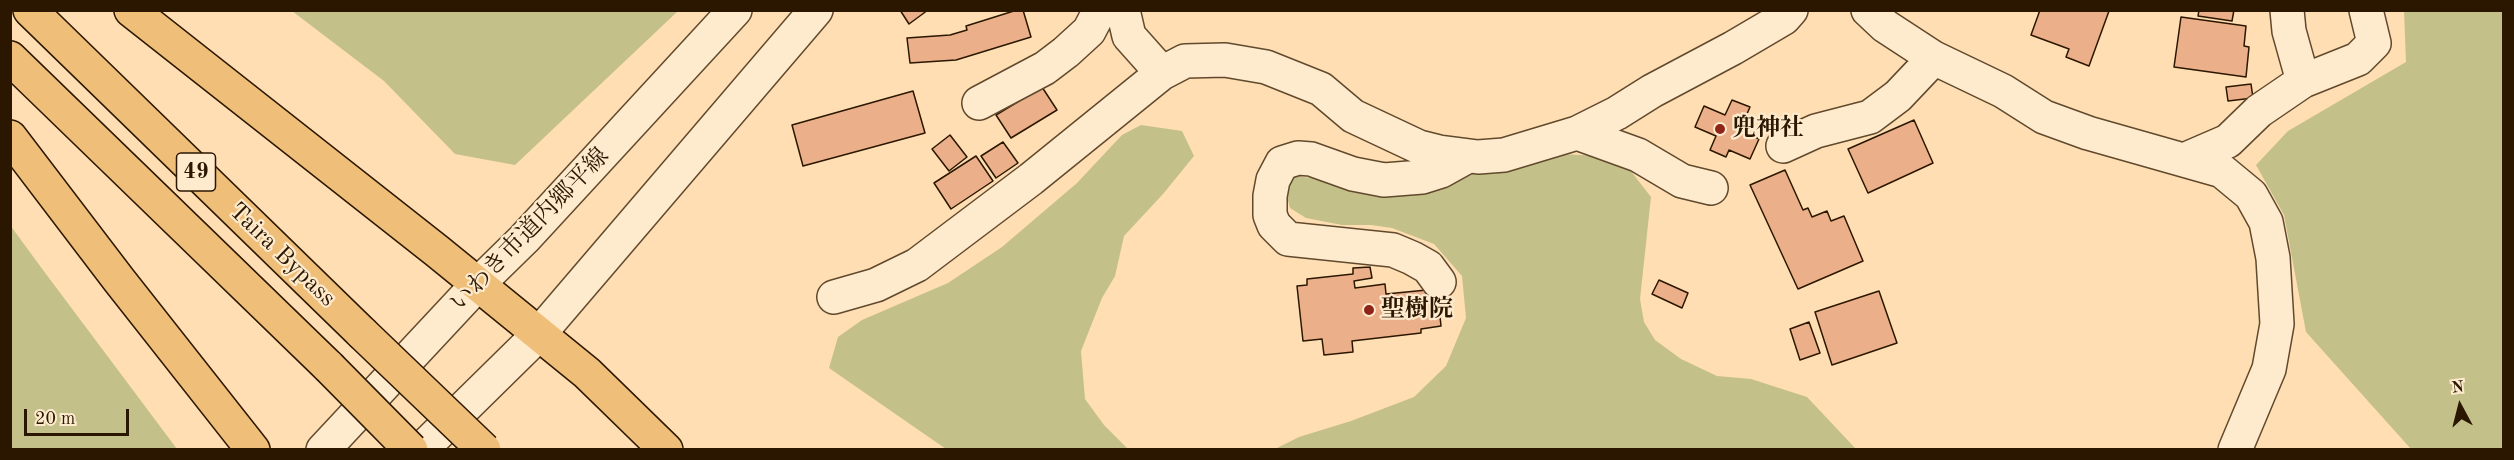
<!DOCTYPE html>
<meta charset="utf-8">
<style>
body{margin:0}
#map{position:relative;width:2514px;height:460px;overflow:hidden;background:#fedeb2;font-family:"Old Standard TT",serif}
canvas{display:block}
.frame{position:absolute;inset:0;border:12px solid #2b1700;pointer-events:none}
.north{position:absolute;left:2430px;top:376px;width:60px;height:60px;-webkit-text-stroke:4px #feeacd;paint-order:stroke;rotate:353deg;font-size:16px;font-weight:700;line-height:24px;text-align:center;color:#2b1700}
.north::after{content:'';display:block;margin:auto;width:21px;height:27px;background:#2b1700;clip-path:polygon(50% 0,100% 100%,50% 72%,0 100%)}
.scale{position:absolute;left:24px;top:409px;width:105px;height:27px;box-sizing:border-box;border:3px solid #2b1700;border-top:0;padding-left:8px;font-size:18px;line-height:21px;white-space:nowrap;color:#2b1700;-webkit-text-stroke:4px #feeacd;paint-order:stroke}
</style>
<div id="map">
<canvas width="2514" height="460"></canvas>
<div class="frame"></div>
<div class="north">N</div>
<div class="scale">20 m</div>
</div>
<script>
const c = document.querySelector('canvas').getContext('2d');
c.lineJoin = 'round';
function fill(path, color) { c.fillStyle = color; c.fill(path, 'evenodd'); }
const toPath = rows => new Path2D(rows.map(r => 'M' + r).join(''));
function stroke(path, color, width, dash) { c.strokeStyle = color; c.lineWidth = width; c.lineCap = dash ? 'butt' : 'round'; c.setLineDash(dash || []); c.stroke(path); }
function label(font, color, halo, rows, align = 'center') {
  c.font = font + ' "Old Standard TT","Noto Serif JP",serif'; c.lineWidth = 4.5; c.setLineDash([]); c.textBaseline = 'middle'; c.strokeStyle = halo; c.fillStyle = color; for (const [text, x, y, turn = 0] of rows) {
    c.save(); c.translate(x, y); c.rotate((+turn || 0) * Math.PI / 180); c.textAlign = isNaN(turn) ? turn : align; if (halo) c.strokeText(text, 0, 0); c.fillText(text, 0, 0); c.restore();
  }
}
const green = toPath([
 [292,11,678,11,515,165,455,154,384,81],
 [2404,11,2503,11,2503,449,2411,449,2306,332,2284,215,2256,165,2288,131,2406,62],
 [1141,125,1182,131,1194,156,1163,194,1124,236,1115,276,1102,298,1081,351,1085,399,1104,425,1128,449,946,449,829,368,838,337,862,320,948,283,1002,247,1077,183,1122,135],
 [1562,154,1600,156,1626,165,1651,197,1640,299,1644,322,1655,340,1681,359,1717,376,1751,379,1807,397,1856,449,1273,450,1299,437,1351,421,1414,397,1446,366,1466,318,1462,276,1434,244,1392,228,1371,225,1342,225,1306,218,1290,208,1285,189,1295,176,1388,188],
 [10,225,43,270,177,449,11,449]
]);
const building = toPath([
 [900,10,928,10,909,24,900,10],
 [1017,10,1023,10,1031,37,956,60,910,63,907,38,950,35,967,30,966,26,1017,10],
 [2040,10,2109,11,2089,66,2066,57,2069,49,2031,35,2040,10],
 [2199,10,2234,10,2232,21,2198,16,2199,10],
 [2181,17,2246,26,2244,46,2249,47,2246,77,2174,67,2181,17],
 [2251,84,2253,98,2228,101,2226,87,2251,84],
 [1042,87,1057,110,1011,138,996,115,1042,87],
 [913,91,925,133,803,166,792,125,913,91],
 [1732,100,1750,107,1740,130,1759,139,1750,159,1729,150,1726,157,1710,150,1716,136,1695,127,1704,106,1725,115,1732,100],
 [1914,120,1933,163,1868,193,1848,149,1914,120],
 [950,135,967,157,949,171,932,149,950,135],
 [1003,142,1018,163,996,178,981,156,1003,142],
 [976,156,993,181,951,209,934,183,976,156],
 [1785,170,1803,210,1808,208,1812,217,1827,211,1831,221,1844,216,1863,261,1798,289,1750,185,1785,170],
 [1370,267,1372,278,1354,281,1355,288,1385,284,1386,294,1437,289,1441,326,1421,329,1421,333,1352,341,1353,352,1324,355,1322,339,1303,341,1297,286,1307,285,1307,279,1353,274,1353,268,1370,267],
 [1659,280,1688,293,1682,308,1652,294,1659,280],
 [1879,291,1897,343,1832,365,1815,312,1879,291],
 [1809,322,1820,353,1800,360,1790,329,1809,322]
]);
const minor = toPath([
 [1123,10,1129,36,1162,73],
 [1868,10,1885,26,1934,58,2003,91,2044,117,2088,133,2222,171,2251,195,2266,222,2273,258,2277,324,2269,369,2235,450],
 [2287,10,2289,31,2303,81],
 [979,103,1045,68,1066,52,1089,31,1100,10],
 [1577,133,1638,155,1682,181,1711,188],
 [1783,146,1816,131,1870,117,1898,96,1934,58],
 [2184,160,2228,141,2259,111,2303,81,2358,59,2374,43,2366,10],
 [1439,282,1428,267,1412,258,1393,250,1288,239,1274,225,1270,215,1270,196,1273,180,1282,163,1298,158,1311,159,1353,174,1384,180,1422,177,1441,171,1468,156],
 [834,297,876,285,917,265,1031,179,1162,73,1185,61,1225,60,1266,67,1321,89,1353,116,1419,147,1439,152,1478,157,1504,155,1577,133,1617,113,1652,91,1733,48,1784,18,1791,10],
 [323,450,477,285,524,239,735,10],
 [421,450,539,334,816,10]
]);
const highway = toPath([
 [30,10,362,333],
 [131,10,437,251,587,373,666,450],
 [10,58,329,367],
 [10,137,119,280,253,450]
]);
const highwayBridge = toPath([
 [362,333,484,450],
 [329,367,411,450]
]);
const markers = [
 [1720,129,6,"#8f2418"],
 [1369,310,6,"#8f2418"]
];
const shields = [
 [196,172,39]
];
const shieldNames = [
 ["49",196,172]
];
const poiNames = [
 ["兜神社",1732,129],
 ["聖樹院",1381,310]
];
const streetNames = [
 ["いわき市道内郷平線",530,230,-46],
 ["Taira Bypass",282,255,44]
];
fill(green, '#c4c089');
fill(building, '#ebb089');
stroke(building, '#2b1700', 1.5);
stroke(minor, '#60492c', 36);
stroke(highway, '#2b1700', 36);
stroke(minor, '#feeacd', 33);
stroke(highway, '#efbf79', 33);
stroke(highwayBridge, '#2b1700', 36, []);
stroke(highwayBridge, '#efbf79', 33);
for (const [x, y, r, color] of markers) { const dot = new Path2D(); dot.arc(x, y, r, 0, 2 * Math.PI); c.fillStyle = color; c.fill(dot); stroke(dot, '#feeacd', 2); }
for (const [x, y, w] of shields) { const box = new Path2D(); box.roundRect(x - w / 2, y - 19, w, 38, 4.5); c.fillStyle = '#feeacd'; c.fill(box); stroke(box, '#2b1700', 1.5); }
label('bold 22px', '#2b1700', null, shieldNames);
label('bold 24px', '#2b1700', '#feeacd', poiNames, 'left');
label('24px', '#2b1700', '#feeacd', streetNames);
</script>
